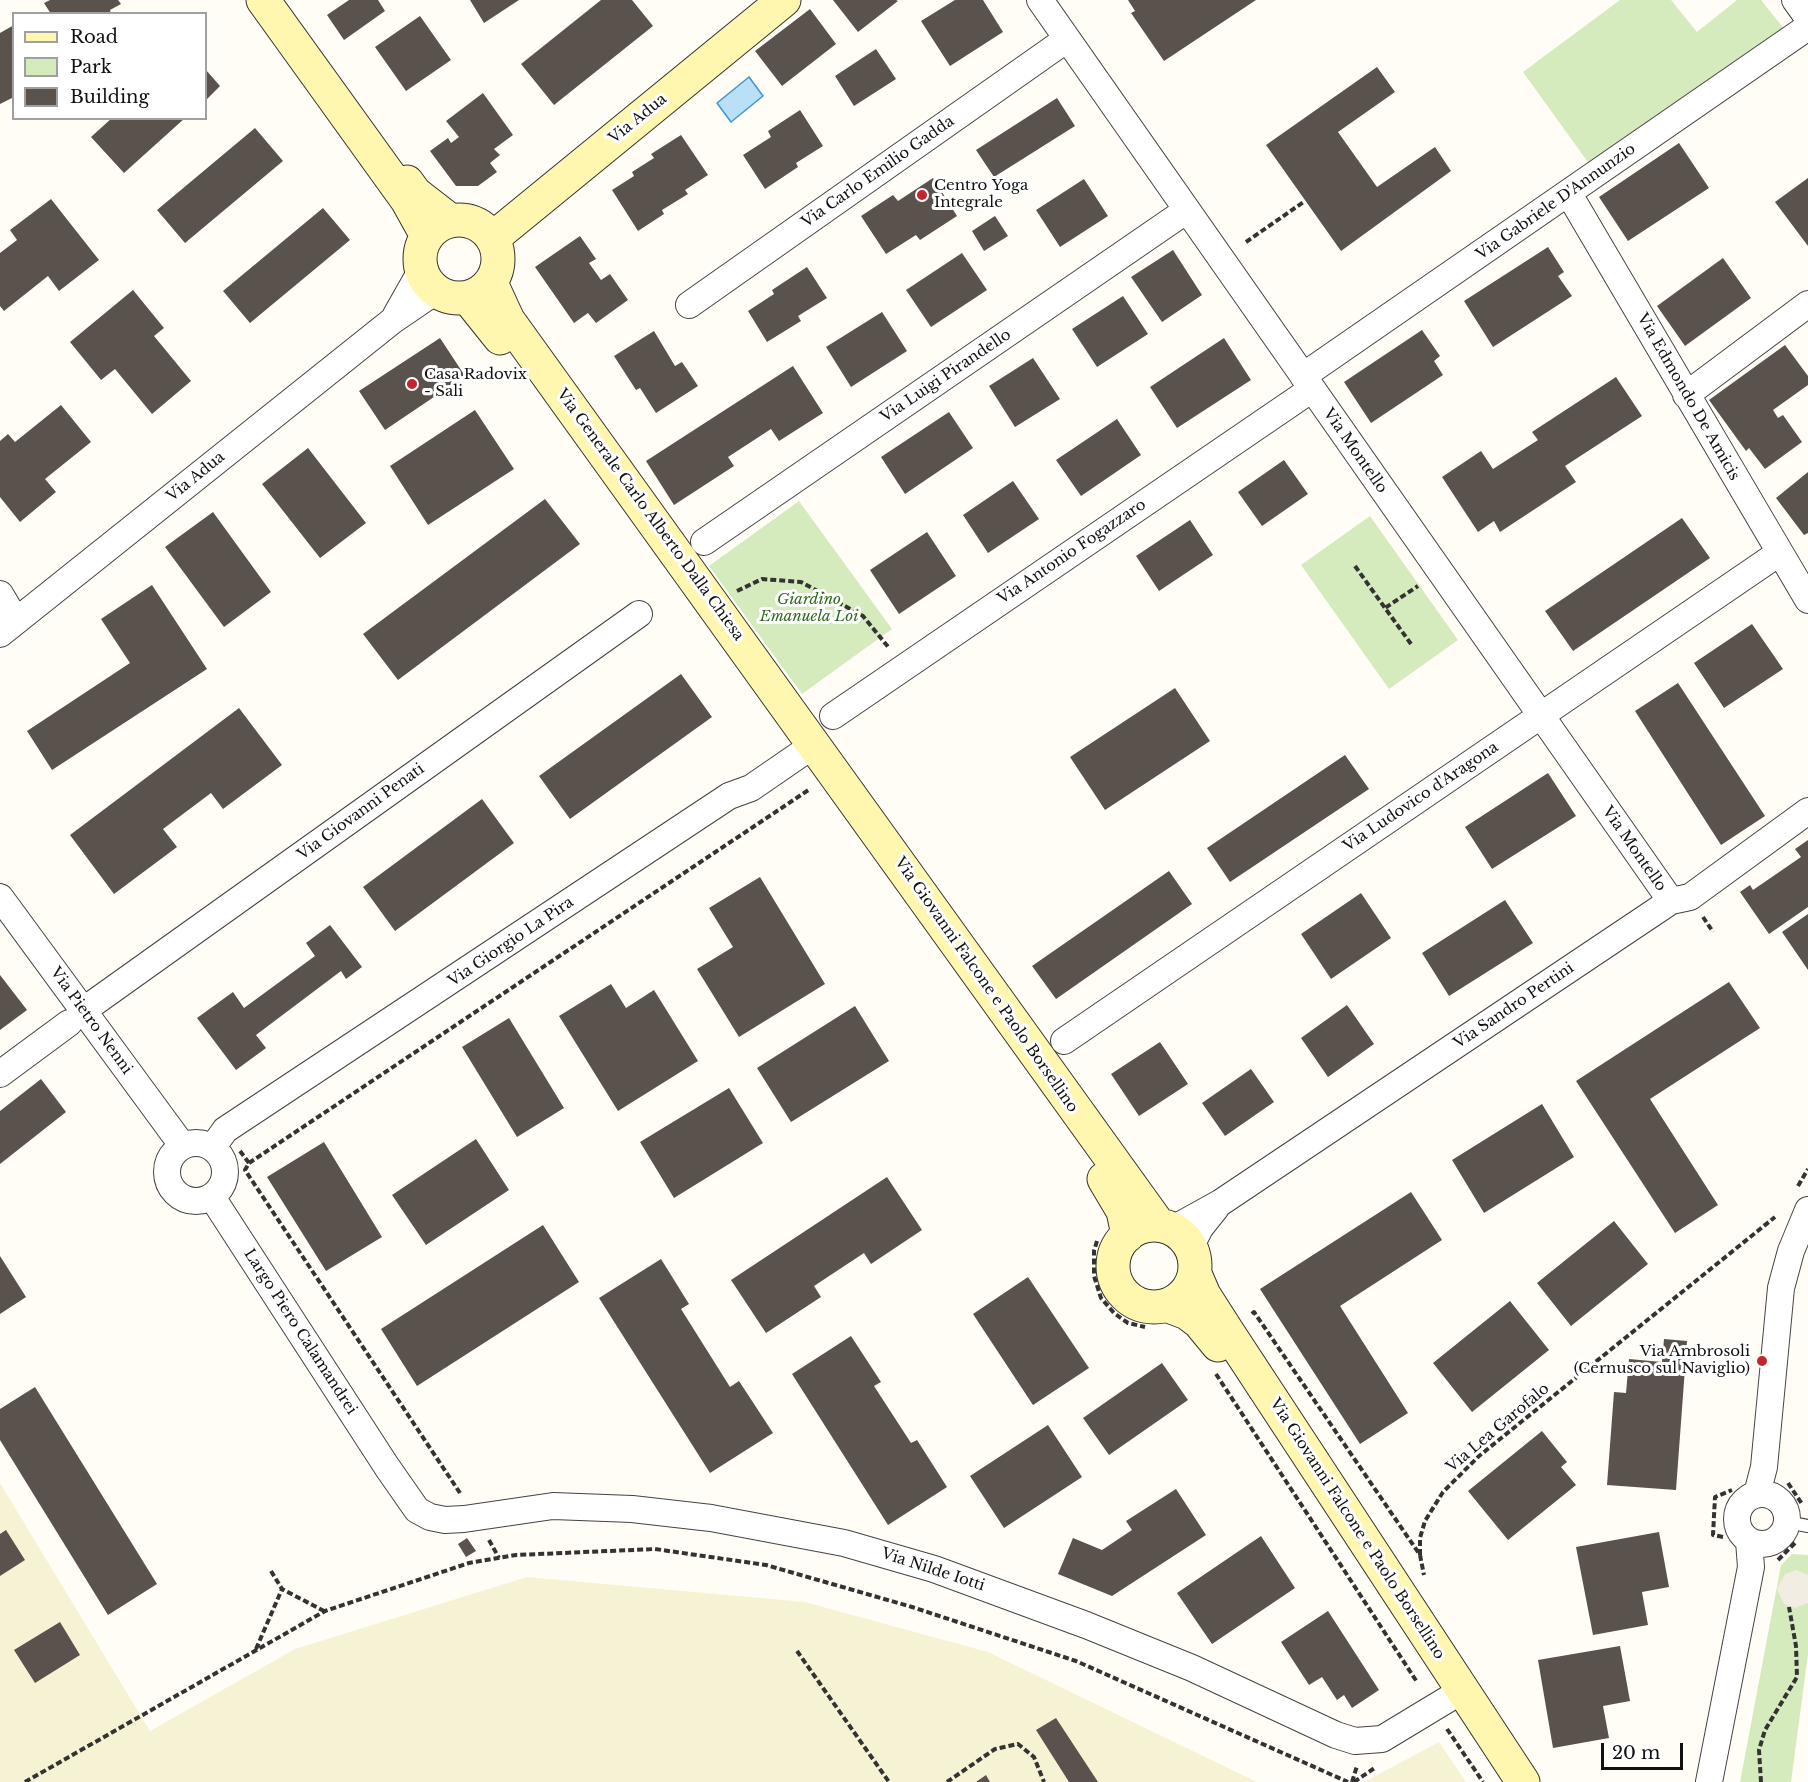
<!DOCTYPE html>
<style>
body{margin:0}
#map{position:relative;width:1808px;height:1782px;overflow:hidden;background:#fffdf5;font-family:"Libre Baskerville",serif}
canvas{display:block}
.legend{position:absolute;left:12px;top:12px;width:195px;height:108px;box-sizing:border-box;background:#fff;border:2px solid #a0a0a0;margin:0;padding:8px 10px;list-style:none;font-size:18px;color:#111}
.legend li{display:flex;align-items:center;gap:12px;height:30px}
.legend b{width:30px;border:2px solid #a0a0a0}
.scale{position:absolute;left:1601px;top:1743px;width:82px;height:27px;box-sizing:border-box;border:3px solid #111;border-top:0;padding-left:8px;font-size:18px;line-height:21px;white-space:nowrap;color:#111;-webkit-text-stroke:4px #fff;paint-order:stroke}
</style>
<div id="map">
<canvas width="1808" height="1782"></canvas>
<ul class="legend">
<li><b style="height:8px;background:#fff6b0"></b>Road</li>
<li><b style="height:16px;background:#d5ebbd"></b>Park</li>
<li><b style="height:16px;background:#5a524d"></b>Building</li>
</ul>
<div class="scale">20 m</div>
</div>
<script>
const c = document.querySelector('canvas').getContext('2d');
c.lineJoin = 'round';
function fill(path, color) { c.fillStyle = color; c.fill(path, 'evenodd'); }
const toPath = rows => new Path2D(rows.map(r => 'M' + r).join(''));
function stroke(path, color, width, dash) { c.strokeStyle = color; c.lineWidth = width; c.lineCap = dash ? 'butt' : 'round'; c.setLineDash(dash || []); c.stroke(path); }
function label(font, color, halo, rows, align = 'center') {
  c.font = font + ' "Libre Baskerville",serif'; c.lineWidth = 6; c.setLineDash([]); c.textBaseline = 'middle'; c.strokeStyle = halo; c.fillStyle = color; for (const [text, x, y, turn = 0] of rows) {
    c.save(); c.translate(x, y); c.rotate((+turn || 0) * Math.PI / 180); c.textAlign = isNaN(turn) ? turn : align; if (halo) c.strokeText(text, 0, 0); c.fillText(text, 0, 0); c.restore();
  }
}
const farmland = toPath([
 [0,1483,150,1731,295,1649,527,1577,805,1602,988,1652,1257,1782,0,1782],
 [1439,1742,1466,1782,1364,1782]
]);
const green = toPath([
 [1620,0,1671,0,1697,32,1737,0,1761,0,1785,30,1590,165,1523,72],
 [799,501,892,629,802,694,709,566],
 [1370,516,1458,640,1389,689,1301,565],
 [1792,1554,1808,1555,1808,1654,1791,1782,1740,1782,1781,1565]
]);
const plaza = toPath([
 [1796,1570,1808,1575,1808,1603,1795,1608,1784,1604,1777,1589,1785,1574]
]);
const water = toPath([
 [749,77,763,96,731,122,717,103,749,77]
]);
const building = toPath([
 [50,0,118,0,121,4,110,10,111,14,51,14,44,3],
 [349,0,378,0,385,11,344,40,327,15],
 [470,0,519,0,484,23],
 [601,0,632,0,653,26,554,105,521,64],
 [833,0,896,0,898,1,858,32],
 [955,0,983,0,1003,32,950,66,921,21],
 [1128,0,1256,0,1164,61,1131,13,1135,11],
 [810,9,836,44,782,86,755,51],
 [420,16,451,60,406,91,375,47],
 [14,25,14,97,0,104,0,33],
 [876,49,896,79,854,106,835,76],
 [1377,67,1395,92,1338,132,1377,187,1435,147,1451,171,1341,251,1266,145],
 [206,70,220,86,206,100],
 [483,93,513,135,494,149,500,155,490,163,497,172,478,186,456,186,430,151,448,138,451,143,459,137,446,121],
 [1057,98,1075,126,994,177,976,150],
 [800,110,823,146,796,163,798,167,765,189,743,155,771,137,768,131],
 [112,118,185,118,124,173,91,137],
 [255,128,283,161,185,243,157,210],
 [681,135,708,175,685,190,688,194,662,210,664,214,638,231,612,190,634,176,632,172,654,158,651,154],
 [1679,143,1709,188,1628,241,1599,197],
 [933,178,957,216,920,240,916,235,886,254,861,216,893,195,898,201],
 [1808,178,1808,246,1775,202],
 [1084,179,1108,216,1060,247,1036,210],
 [51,199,99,260,59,291,48,276,4,311,0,306,0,253,17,240,10,230],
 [323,208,350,240,250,323,223,291],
 [995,216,1008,236,984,251,972,231],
 [580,236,596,259,589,263,601,280,610,274,628,300,596,323,588,313,574,323,535,267],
 [1548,247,1564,272,1558,276,1572,296,1493,347,1464,301],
 [1173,250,1202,295,1162,322,1131,277],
 [962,253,987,290,931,327,906,290],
 [1723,258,1751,298,1685,346,1657,306],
 [807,267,827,298,798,316,801,321,767,342,748,311,774,294,772,290],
 [133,290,164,328,154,336,191,381,152,414,115,369,101,380,70,342],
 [1123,296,1148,334,1097,367,1072,329],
 [882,312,907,351,851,387,826,347],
 [1422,330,1440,356,1434,361,1443,375,1371,423,1344,382],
 [654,331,675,366,682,362,698,386,656,413,640,388,636,390,614,356],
 [440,338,465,376,385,430,359,391],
 [1224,338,1251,380,1177,428,1150,387],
 [1785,345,1808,376,1808,385,1773,410,1778,418,1783,415,1802,442,1765,469,1749,448,1746,451,1709,400],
 [1033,358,1060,399,1015,427,989,386],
 [793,366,823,413,779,441,771,429,728,457,734,466,674,505,646,461],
 [1616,377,1642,416,1565,466,1576,482,1500,532,1494,521,1478,532,1442,477,1481,451,1493,469,1538,440,1532,432],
 [61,405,91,442,45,479,56,492,20,522,0,497,0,441,8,434,15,442],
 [475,410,514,469,428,525,390,466],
 [949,412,973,448,905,494,881,457],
 [1117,419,1141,455,1081,496,1056,460],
 [308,448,366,523,320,558,262,484],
 [1284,460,1308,494,1262,526,1238,492],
 [1808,472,1808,533,1804,535,1776,498],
 [1013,481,1039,519,988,553,963,515],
 [545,499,580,544,398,680,363,634],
 [213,512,271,592,224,627,165,547],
 [1682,518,1710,558,1573,651,1545,611],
 [1190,520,1213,555,1159,591,1136,556],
 [927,532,956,576,899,614,870,570],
 [152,585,207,669,52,770,27,731,130,663,101,619],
 [1752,624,1783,669,1724,708,1694,663],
 [681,674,712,717,570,819,539,776],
 [1678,683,1765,816,1721,845,1635,711],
 [1175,688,1210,741,1105,810,1070,757],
 [239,708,282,765,223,809,211,793,163,829,177,847,114,894,70,835],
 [1345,755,1369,789,1230,882,1207,848],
 [1548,773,1576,816,1492,869,1465,827],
 [482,799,514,843,395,931,363,887],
 [1808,840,1808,907,1769,934,1740,892,1750,885,1753,890,1801,857,1795,849],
 [1169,871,1192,904,1056,999,1032,966],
 [760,877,825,984,739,1037,697,969,733,947,709,908],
 [1361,893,1391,938,1331,979,1301,934],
 [1505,900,1533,943,1449,996,1422,953],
 [1808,914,1808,970,1782,932],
 [330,925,362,967,346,979,341,971,256,1035,266,1048,236,1070,197,1018,233,992,244,1008,315,956,306,943],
 [0,975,27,1010,0,1030],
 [1729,982,1760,1028,1650,1099,1718,1205,1675,1233,1576,1081],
 [611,984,626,1008,654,990,698,1061,618,1111,559,1016],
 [1347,1005,1374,1044,1328,1077,1301,1038],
 [855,1006,889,1061,791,1122,757,1068],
 [509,1018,564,1108,517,1137,462,1047],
 [1160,1042,1188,1084,1139,1116,1111,1074],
 [1251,1069,1274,1102,1225,1136,1202,1103],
 [41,1079,66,1112,0,1164,0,1111],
 [729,1088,763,1143,674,1198,640,1142],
 [1542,1104,1574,1157,1484,1213,1452,1160],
 [476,1139,509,1190,426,1245,392,1195],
 [324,1142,382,1237,326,1271,267,1177],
 [887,1177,922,1230,871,1264,864,1253,814,1286,821,1297,766,1333,731,1280],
 [1411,1192,1442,1240,1340,1306,1408,1413,1360,1444,1260,1289],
 [1614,1221,1648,1264,1571,1326,1537,1283],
 [543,1225,579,1282,417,1386,381,1329],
 [0,1256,26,1297,0,1314],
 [661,1259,689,1304,681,1309,730,1387,739,1381,773,1433,710,1473,599,1298],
 [1028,1277,1089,1368,1033,1405,973,1314],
 [1510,1301,1549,1350,1472,1412,1433,1363],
 [851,1336,881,1382,874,1386,911,1443,917,1440,947,1487,888,1525,792,1374],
 [1664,1339,1687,1341,1676,1490,1607,1485,1614,1392,1626,1393,1629,1359,1662,1362],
 [1162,1363,1188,1400,1109,1455,1083,1418],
 [35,1387,157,1584,108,1615,0,1440,0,1409],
 [1048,1425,1082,1477,1004,1528,970,1476],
 [1542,1431,1567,1462,1561,1467,1576,1485,1508,1540,1468,1491],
 [1176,1489,1206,1535,1112,1596,1058,1574,1073,1538,1102,1550,1132,1530,1126,1521],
 [6,1530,25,1560,0,1576,0,1534],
 [1659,1532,1669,1587,1642,1592,1648,1625,1593,1635,1576,1547],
 [1261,1536,1295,1588,1212,1644,1177,1593],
 [467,1538,476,1551,466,1557,458,1544],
 [1328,1611,1379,1690,1352,1708,1344,1695,1337,1700,1322,1677,1309,1685,1281,1642],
 [60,1622,80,1655,35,1683,14,1650],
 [1620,1646,1630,1701,1603,1706,1609,1738,1553,1748,1538,1660],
 [1056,1718,1098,1782,1069,1782,1036,1730],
 [986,1775,990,1782,976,1782]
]);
const path = toPath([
 [1246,242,1305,201],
 [1355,566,1385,608],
 [737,591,762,579,801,582,863,616,889,648],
 [1411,644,1385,608,1418,586],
 [1703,917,1713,932],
 [240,1151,249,1163],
 [1798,1186,1808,1169],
 [1097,1241,1094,1251,1094,1276,1101,1298,1114,1313,1128,1323,1145,1327],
 [1252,1314,1254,1312,1420,1555,1424,1575],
 [1216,1374,1417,1682],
 [1788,1483,1802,1504],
 [460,1493,245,1170,249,1163,810,789],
 [1723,1537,1713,1535,1715,1497,1732,1490],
 [489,1540,499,1558],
 [1420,1555,1420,1538,1425,1521,1443,1492,1479,1456,1775,1217],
 [1778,1560,1796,1542],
 [271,1571,282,1589,324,1611],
 [256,1649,282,1589],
 [797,1651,889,1782],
 [1447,1729,1483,1782],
 [25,1782,325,1611,469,1563,516,1555,655,1549,766,1565,912,1607,1076,1661,1348,1782],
 [947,1782,995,1749,1018,1744,1034,1757,1044,1782],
 [1352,1782,1357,1766],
 [1354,1782,1376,1767],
 [1761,1782,1759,1750,1765,1730,1797,1677,1796,1646,1789,1607]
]);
const lane = toPath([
 [1787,1522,1808,1526]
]);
const street = toPath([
 [1040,0,1671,901],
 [1795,0,1808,18],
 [1569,194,1808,600],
 [689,305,1067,39],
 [396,315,421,271],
 [1303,376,1808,27],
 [1686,395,1808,304],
 [704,542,1187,210],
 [0,594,16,621],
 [0,634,392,321,436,291],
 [833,716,1312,389],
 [0,897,182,1145],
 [84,1010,639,614],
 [1064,1041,1779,553],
 [0,1074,69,1023],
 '167 1172a29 29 0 1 1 58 0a29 29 0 1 1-58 0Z',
 [213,1147,225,1130,729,796,751,788,815,744],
 [212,1197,387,1467,417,1510,430,1517,445,1520,464,1519,553,1506,632,1509,711,1518,844,1543,934,1569,1086,1625,1192,1668,1336,1735,1355,1741,1382,1739,1463,1690],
 [1173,1229,1220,1203,1671,901,1690,897,1808,811],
 [1191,1246,1200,1228,1216,1208],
 '1737 1519a25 25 0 1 1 50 0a25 25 0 1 1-50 0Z',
 [1757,1494,1764,1467,1781,1288,1791,1251,1808,1210],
 [1709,1782,1751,1567,1749,1541]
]);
const secondary = toPath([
 [263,0,407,200,427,236],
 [407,182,415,193,451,221],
 '420 259a39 39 0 1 1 78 0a39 39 0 1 1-78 0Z',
 [493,238,784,0],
 [491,283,508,320,1159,1225],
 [468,298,500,338],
 [1104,1179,1123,1211,1128,1235],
 '1113 1266a41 41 0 1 1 82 0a41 41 0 1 1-82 0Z',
 [1195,1274,1204,1295,1227,1331,1523,1782],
 [1166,1305,1187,1313,1199,1322,1218,1345]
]);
const markers = [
 [922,195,6,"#c4262e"],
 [412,384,6,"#c4262e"],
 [1762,1361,6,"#c4262e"]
];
const streetNames = [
 ["Via Adua",638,119,-39],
 ["Via Carlo Emilio Gadda",878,172,-35],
 ["Via Gabriele D'Annunzio",1556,202,-35],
 ["Via Luigi Pirandello",946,376,-34],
 ["Via Edmondo De Amicis",1688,397,60],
 ["Via Montello",1355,451,55],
 ["Via Adua",196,477,-39],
 ["Via Generale Carlo Alberto Dalla Chiesa",650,515,54],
 ["Via Antonio Fogazzaro",1072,552,-34],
 ["Via Ludovico d'Aragona",1421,797,-34],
 ["Via Giovanni Penati",361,812,-36],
 ["Via Montello",1634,849,55],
 ["Via Giorgio La Pira",511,942,-34],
 ["Via Giovanni Falcone e Paolo Borsellino",986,985,55],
 ["Via Sandro Pertini",1514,1006,-34],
 ["Via Pietro Nenni",91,1021,54],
 ["Largo Piero Calamandrei",300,1332,57],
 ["Via Lea Garofalo",1498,1428,-40],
 ["Via Giovanni Falcone e Paolo Borsellino",1357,1529,57],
 ["Via Nilde Iotti",933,1570,18]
];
const poiNames = [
 ["Centro Yoga",934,186],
 ["Integrale",934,203],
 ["Casa Radovix",424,375],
 ["- Sali",424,392],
 ["Via Ambrosoli",1750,1352,"right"],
 ["(Cernusco sul Naviglio)",1750,1369,"right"]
];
const parkNames = [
 ["Giardino",809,600],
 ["Emanuela Loi",809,617]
];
fill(farmland, '#f6f3d4');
fill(green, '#d5ebbd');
fill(plaza, '#f1ede2');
fill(water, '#b9e0f7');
stroke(water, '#3f96cf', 1.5);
fill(building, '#5a524d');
stroke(lane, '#444', 14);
stroke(street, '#444', 28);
stroke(secondary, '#333', 35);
stroke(path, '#333', 4, [6, 3]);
stroke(lane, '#fff', 12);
stroke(street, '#fff', 26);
stroke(secondary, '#fff6b0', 33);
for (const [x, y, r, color] of markers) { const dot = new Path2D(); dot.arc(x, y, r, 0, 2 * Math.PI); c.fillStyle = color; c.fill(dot); stroke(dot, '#fff', 2); }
label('15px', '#111', '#fff', streetNames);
label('15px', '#111', '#fff', poiNames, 'left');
label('italic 15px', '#2f6b1f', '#fff', parkNames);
</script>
